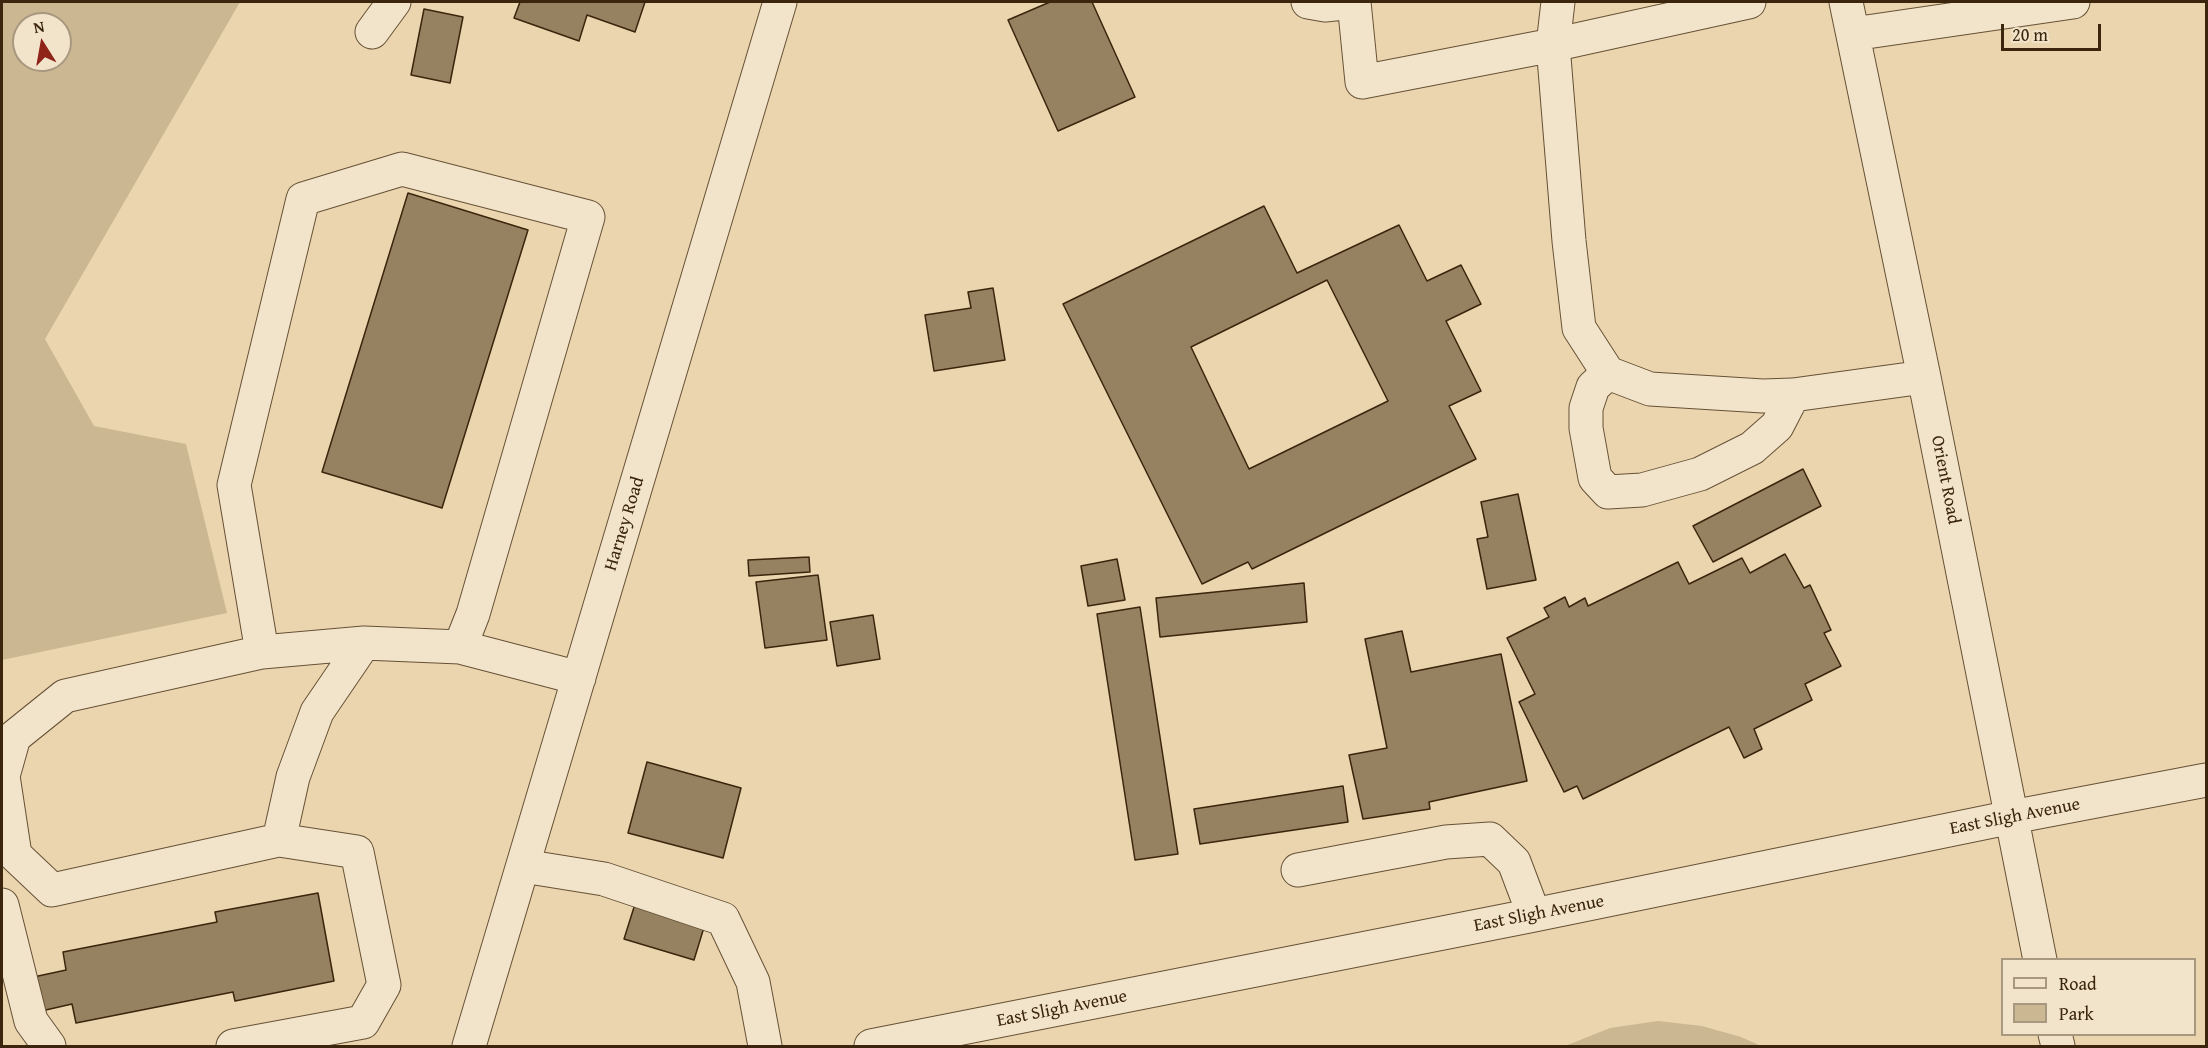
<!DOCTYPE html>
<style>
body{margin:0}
#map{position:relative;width:2208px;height:1048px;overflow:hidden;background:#ead5af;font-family:"Gentium Book Plus",serif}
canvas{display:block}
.frame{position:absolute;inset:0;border:3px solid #3b250c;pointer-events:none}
.legend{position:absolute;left:2001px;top:958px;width:195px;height:78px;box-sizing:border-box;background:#f1e4cb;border:2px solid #a8987f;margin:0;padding:8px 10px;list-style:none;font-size:18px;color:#3b250c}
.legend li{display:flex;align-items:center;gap:12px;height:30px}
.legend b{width:30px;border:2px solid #a8987f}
.north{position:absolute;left:12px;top:12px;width:60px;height:60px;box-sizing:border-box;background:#f1e4cb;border:2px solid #a8987f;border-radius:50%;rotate:349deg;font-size:16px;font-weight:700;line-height:24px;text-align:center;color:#3b250c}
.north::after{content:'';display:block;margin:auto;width:21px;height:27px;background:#8f2418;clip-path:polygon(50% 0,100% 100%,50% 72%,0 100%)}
.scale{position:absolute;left:2001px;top:24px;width:100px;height:27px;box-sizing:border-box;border:3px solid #3b250c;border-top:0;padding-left:8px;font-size:18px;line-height:21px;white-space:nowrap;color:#3b250c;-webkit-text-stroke:4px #f1e4cb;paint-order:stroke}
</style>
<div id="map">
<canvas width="2208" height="1048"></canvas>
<div class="frame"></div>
<ul class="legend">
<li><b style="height:8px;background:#f1e4cb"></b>Road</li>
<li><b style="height:16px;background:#ccb793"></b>Park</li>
</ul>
<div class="north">N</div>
<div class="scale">20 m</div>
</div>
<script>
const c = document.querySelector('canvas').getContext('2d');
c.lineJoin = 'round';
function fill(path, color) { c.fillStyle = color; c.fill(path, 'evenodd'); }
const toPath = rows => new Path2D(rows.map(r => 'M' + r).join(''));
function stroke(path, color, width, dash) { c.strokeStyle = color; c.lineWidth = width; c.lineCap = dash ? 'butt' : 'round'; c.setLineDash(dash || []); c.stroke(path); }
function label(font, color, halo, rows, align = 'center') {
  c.font = font + ' "Gentium Book Plus",serif'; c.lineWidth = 6; c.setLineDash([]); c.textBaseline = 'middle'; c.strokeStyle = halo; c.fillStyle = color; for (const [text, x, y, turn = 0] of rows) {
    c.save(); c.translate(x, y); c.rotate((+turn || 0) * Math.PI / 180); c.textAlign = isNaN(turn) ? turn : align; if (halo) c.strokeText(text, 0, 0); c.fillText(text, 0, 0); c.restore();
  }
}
const green = toPath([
 [2,2,240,2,45,339,94,426,186,444,227,613,2,660],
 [24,24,60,24,60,60,24,60],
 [1658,1021,1702,1026,1741,1037,1761,1046,1565,1046,1610,1028]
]);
const building = toPath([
 [520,2,645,2,635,32,587,15,579,41,514,18,520,2],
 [1050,2,1092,2,1135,97,1058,131,1008,20,1050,2],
 [424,9,463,17,450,83,411,75,424,9],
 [408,193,528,230,442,508,322,472,408,193],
 [1264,206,1297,273,1399,225,1427,281,1461,265,1481,304,1446,321,1481,391,1449,406,1476,459,1252,569,1248,562,1202,584,1063,304,1264,206],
 [1327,280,1388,401,1249,469,1191,347,1327,280],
 [993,288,1005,360,934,371,925,315,971,308,968,292,993,288],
 [1803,469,1821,506,1713,562,1693,526,1803,469],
 [1518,494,1536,580,1487,589,1477,539,1488,537,1481,502,1518,494],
 [1785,554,1804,588,1810,585,1831,630,1824,633,1841,666,1805,684,1812,700,1754,729,1762,749,1744,758,1729,727,1583,799,1577,786,1564,792,1519,702,1535,694,1507,638,1549,617,1544,608,1565,597,1569,607,1585,598,1588,606,1678,562,1689,584,1742,558,1750,573,1785,554],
 [809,557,810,572,749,576,748,560,809,557],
 [1117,559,1125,600,1088,606,1081,566,1117,559],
 [818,575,827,640,765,648,756,582,818,575],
 [1304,583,1307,622,1160,637,1156,598,1304,583],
 [1140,607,1178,854,1135,860,1097,614,1140,607],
 [873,615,880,659,837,666,830,622,873,615],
 [1402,631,1411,672,1501,654,1527,781,1429,802,1430,809,1363,819,1349,755,1387,748,1365,639,1402,631],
 [647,762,741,788,723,858,628,833,647,762],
 [1343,786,1348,822,1200,844,1194,809,1343,786],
 [318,893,334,981,235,1001,233,992,76,1023,72,1004,37,1012,29,978,66,970,63,952,217,922,215,912,318,893],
 [635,904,705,924,694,960,624,939,635,904]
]);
const minor = toPath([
 [1308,2,1325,5,1353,2],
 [1354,2,1362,82,1553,45,1558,2],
 [1749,2,1553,45,1569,241,1579,328,1608,373,1650,389,1763,396,1793,395,1924,377],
 [1846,2,1924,377,2040,960],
 [372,32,394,2],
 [1853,34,2073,2],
 [1608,373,1593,387,1586,408,1586,428,1595,478,1608,492,1642,490,1700,474,1752,448,1777,426,1793,395],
 [364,643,317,712,293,777,279,840,52,890,15,855,3,776,14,737,65,696,262,652,364,643,460,647,579,678],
 [262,652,234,485,303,199,402,169,588,217,473,614,460,647],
 [523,866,604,879,723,919,753,982,765,1046],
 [1298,870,1446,842,1490,839,1514,862,1534,915],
 [2,905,31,1021,49,1046],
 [2055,1034,2058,1046],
 [233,1046,363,1022,384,985,357,852,279,840],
 [469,1046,780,2],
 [871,1046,1534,915,2012,817,2206,780]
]);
const streetNames = [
 ["Orient Road",1945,480,79],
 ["Harney Road",625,524,-73],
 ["East Sligh Avenue",2015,817,-11],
 ["East Sligh Avenue",1539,914,-11],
 ["East Sligh Avenue",1062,1009,-11]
];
fill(green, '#ccb793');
fill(building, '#968161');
stroke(building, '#3b250c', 1.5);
stroke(minor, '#675135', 35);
stroke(minor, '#f1e4cb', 33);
label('18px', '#3b250c', '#f1e4cb', streetNames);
</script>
